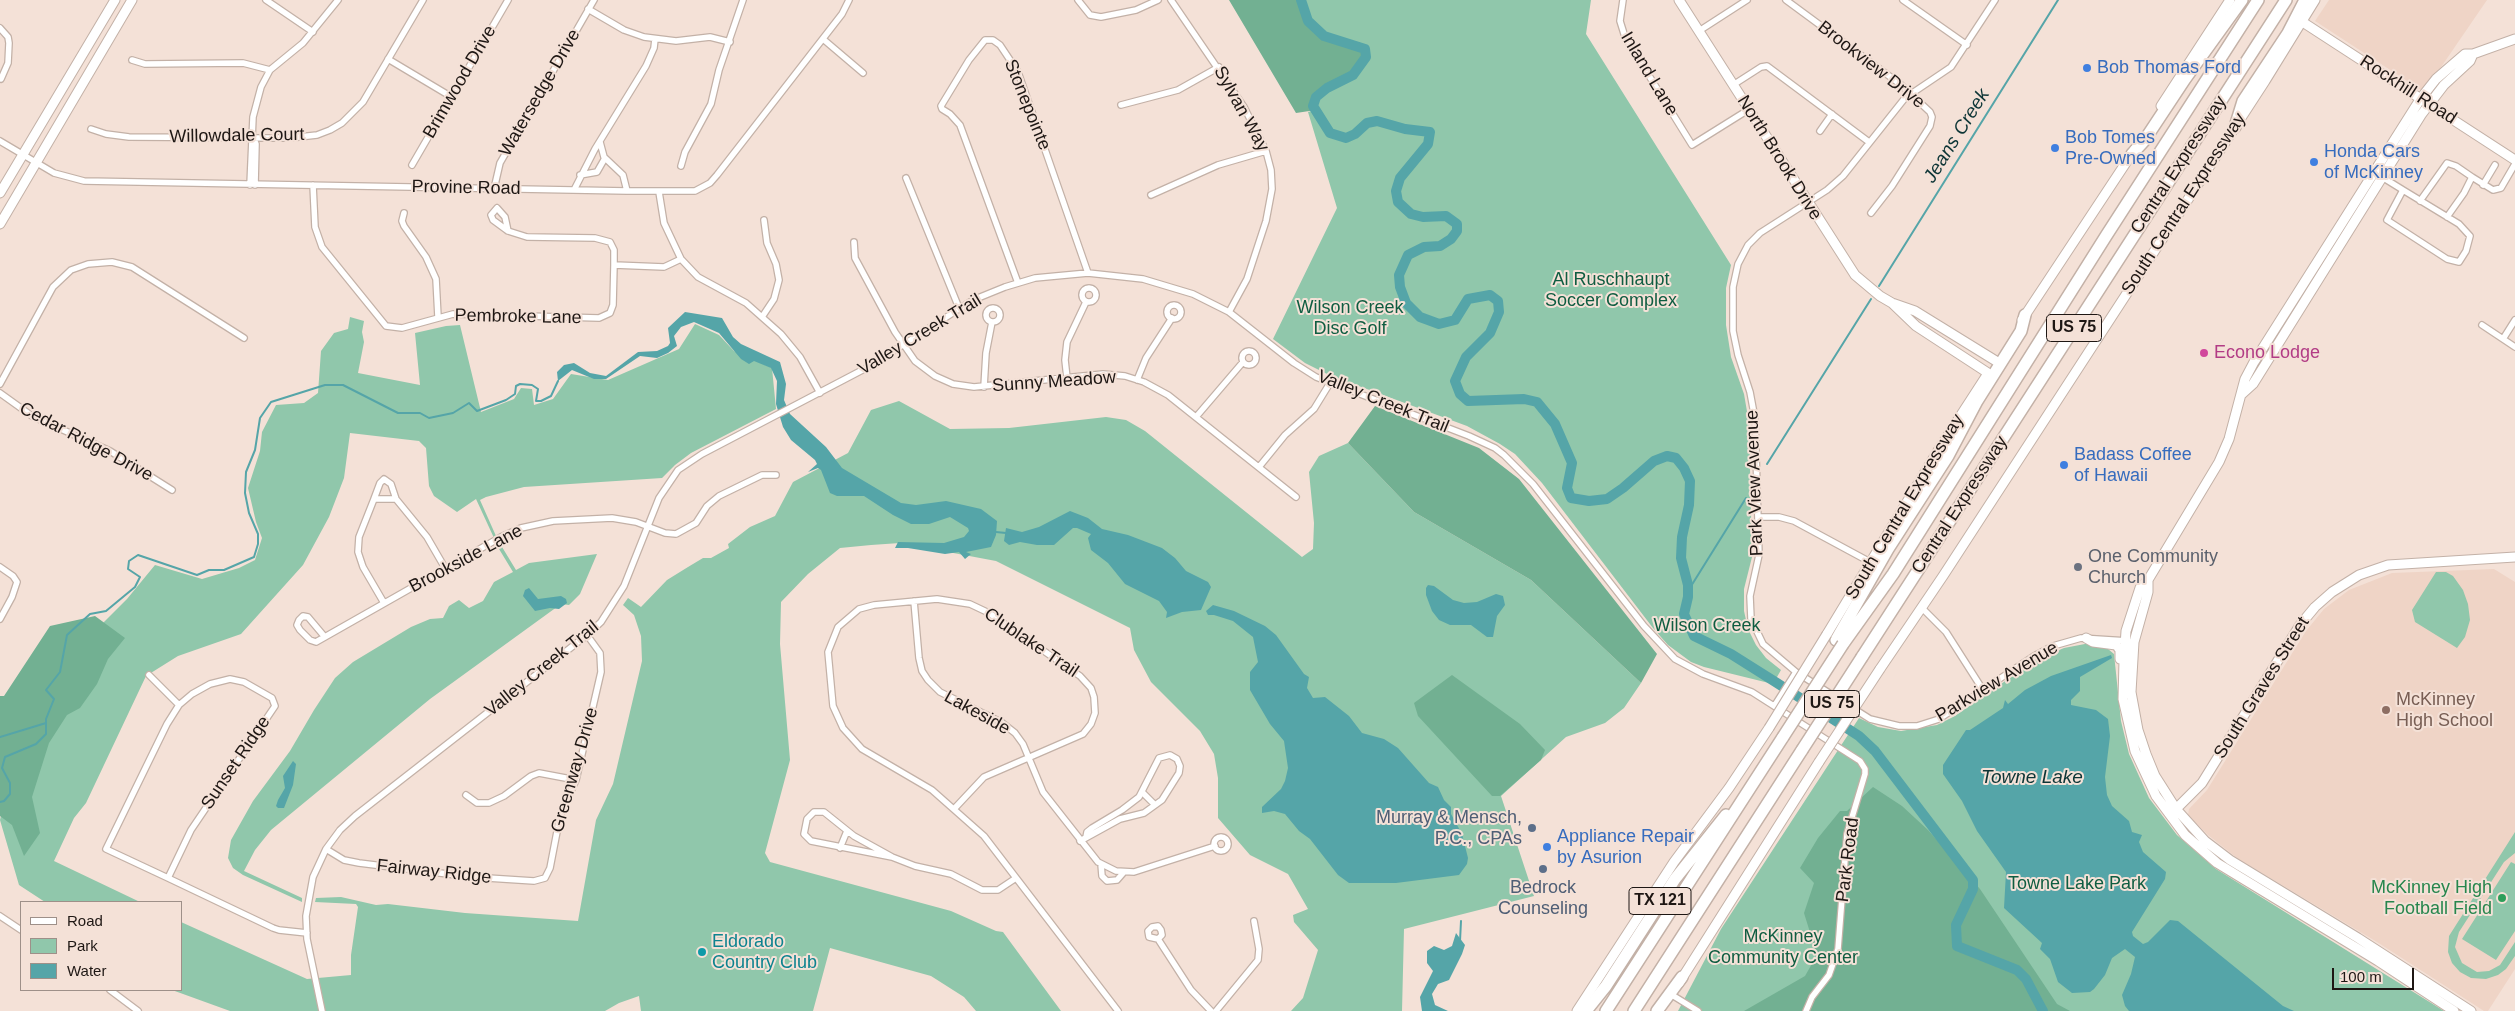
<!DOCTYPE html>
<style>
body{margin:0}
#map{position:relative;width:2515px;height:1011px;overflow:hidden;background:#f4e1d7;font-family:Helvetica,sans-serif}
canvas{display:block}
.legend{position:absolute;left:20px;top:901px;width:162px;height:90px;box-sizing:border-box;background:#f4e1d7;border:1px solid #9e9089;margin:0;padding:6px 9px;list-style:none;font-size:15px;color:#1e1714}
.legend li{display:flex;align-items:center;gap:10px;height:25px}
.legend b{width:25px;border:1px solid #9e9089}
.scale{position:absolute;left:2332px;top:968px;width:82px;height:22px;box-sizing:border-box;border:2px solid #1e1714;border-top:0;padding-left:6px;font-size:15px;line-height:18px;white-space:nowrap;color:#1e1714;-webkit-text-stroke:4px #f4e1d7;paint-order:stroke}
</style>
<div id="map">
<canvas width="2515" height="1011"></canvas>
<ul class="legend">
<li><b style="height:6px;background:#fff"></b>Road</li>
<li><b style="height:14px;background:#90c7ab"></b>Park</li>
<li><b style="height:14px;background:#55a5a8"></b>Water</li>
</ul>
<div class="scale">100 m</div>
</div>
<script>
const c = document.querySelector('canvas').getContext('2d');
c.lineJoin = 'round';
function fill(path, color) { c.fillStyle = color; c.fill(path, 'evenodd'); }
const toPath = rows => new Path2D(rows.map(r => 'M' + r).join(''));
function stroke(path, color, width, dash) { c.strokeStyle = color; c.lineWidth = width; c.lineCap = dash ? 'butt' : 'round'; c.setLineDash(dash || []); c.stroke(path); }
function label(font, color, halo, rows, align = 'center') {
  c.font = font + ' Helvetica,sans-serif'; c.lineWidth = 4; c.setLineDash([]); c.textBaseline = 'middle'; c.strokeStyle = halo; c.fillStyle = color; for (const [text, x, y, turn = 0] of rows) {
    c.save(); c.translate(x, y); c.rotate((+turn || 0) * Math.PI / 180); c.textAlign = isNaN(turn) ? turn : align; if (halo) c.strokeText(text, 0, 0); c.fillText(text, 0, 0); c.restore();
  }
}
const built = toPath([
 [2329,0,2487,0,2424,92,2315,21],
 [2494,569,2515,582,2515,969,2488,1011,2484,1011,2377,942,2237,858,2208,835,2188,815,2189,809,2207,790,2306,631,2324,609,2349,590,2392,573]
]);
const green = toPath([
 [1299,0,1591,0,1586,34,1731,265,1726,288,1726,325,1731,357,1744,394,1749,423,1752,557,1744,589,1744,611,1748,629,1756,645,1766,658,1781,670,1773,684,1704,667,1691,662,1668,645,1653,628,1542,483,1515,454,1500,444,1467,426,1329,375,1305,363,1273,339,1337,208,1308,112,1316,110,1313,98,1334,86,1360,42,1342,43,1319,37,1305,21],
 [350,317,364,321,362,332,364,342,358,373,420,385,415,333,446,326,460,325,481,412,514,399,521,388,532,389,534,405,553,399,571,374,608,380,679,349,695,324,719,335,734,351,772,368,776,409,691,453,675,465,662,478,524,487,486,497,480,500,496,536,494,538,476,499,457,512,434,496,429,486,426,448,419,441,350,433,344,478,329,517,303,565,241,634,178,656,146,676,86,803,74,818,54,861,140,902,45,902,19,885,0,820,13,763,99,627,127,599,155,565,202,579,239,568,255,560,262,538,256,522,248,488,260,451,262,432,276,405,304,403,318,393,321,351,334,333,348,329],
 [899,401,950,429,1009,428,1106,417,1126,420,1145,431,1302,557,1313,549,1314,523,1309,472,1319,456,1348,443,1414,512,1531,580,1641,683,1624,708,1605,723,1566,737,1501,796,1534,896,1404,929,1402,1011,1291,1011,1303,998,1318,950,1294,922,1293,915,1308,909,1288,874,1250,855,1218,818,1218,778,1214,754,1200,731,1151,682,1134,650,1130,628,996,561,900,543,871,545,840,548,808,574,781,602,780,644,790,760,765,853,770,862,951,911,996,931,1003,932,1061,1011,976,1011,964,997,931,976,830,948,813,1011,641,1011,639,996,619,1003,605,1011,230,1011,172,990,181,990,181,922,307,979,351,975,351,955,358,907,356,904,315,902,316,898,341,897,376,905,388,904,465,913,578,921,596,820,613,784,642,661,641,636,634,615,623,605,628,598,641,607,667,580,688,567,703,558,711,558,729,548,728,544,750,527,775,516,793,482,848,453,871,410],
 [499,542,516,570,529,563,597,554,580,594,569,605,561,604,430,699,271,830,255,850,244,871,302,898,302,902,243,875,233,868,228,858,231,840,253,801,290,751,314,710,335,678,353,662,411,627,430,619,443,618,449,606,459,600,469,608,483,601,494,582,513,572,496,544],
 [2436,572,2446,572,2453,576,2463,590,2468,604,2470,620,2465,637,2457,648,2415,622,2412,610],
 [2090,643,2108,649,2114,654,2121,721,2129,754,2149,798,2177,835,2216,869,2444,1011,1678,1011,1721,929,1859,718,1878,727,1901,731,1937,725,1955,716,2034,661,2064,648],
 [2515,832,2515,853,2504,862,2459,932,2455,947,2462,963,2477,972,2489,971,2500,965,2515,942,2515,956,2506,969,2498,975,2486,979,2471,978,2460,972,2452,963,2448,952,2449,936],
 [2511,862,2515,864,2515,931,2496,960,2462,939]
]);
const forest = toPath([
 [1229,0,1299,0,1305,21,1319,37,1342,43,1360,42,1363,64,1334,86,1314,98,1316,110,1296,113],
 [1375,406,1479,448,1519,479,1657,654,1641,683,1531,580,1414,512,1348,443],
 [95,616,125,638,108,659,97,684,80,708,67,715,49,743,32,797,40,833,24,856,12,825,0,816,0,696,4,696,50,626],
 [1452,675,1520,724,1545,750,1541,760,1500,796,1492,796,1418,716,1414,703],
 [1873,787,1902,806,1928,830,1980,889,2057,1004,2070,1011,1744,1011,1805,976,1817,955,1804,913,1814,883,1800,868,1818,838,1840,811,1847,811]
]);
const water = toPath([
 [685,312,722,318,733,337,741,344,780,362,786,384,784,400,790,414,826,447,842,468,901,503,916,505,946,501,981,509,997,521,996,535,991,547,966,552,971,554,965,559,959,552,945,554,908,548,895,548,898,542,944,543,964,537,969,531,968,528,950,517,929,524,911,524,893,515,864,496,837,496,830,493,821,470,818,468,808,472,817,464,815,460,791,440,783,427,776,404,777,381,771,368,754,361,749,364,741,359,719,333,694,322,681,327,674,336,677,346,668,353,657,358,640,356,606,379,594,379,572,370,558,381,557,372,564,365,574,363,590,373,606,376,638,352,657,351,668,346,670,343,668,328],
 [1070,511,1088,518,1102,529,1128,535,1162,548,1175,558,1186,571,1208,582,1211,587,1201,610,1182,612,1166,618,1167,612,1159,601,1125,584,1108,563,1091,550,1088,538,1091,534,1077,528,1073,528,1054,545,1037,545,1020,542,1009,545,1004,541,1006,528,1022,532,1039,527],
 [1428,585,1434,586,1453,600,1464,603,1477,602,1496,594,1503,596,1505,605,1497,616,1493,637,1487,637,1471,625,1450,625,1439,620,1432,611,1426,595,1426,588],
 [529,588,538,599,561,596,566,599,567,603,559,609,550,608,535,611,523,596,525,590],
 [1213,605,1234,611,1265,626,1276,635,1304,674,1309,677,1307,688,1313,698,1325,697,1349,716,1362,733,1384,739,1398,748,1429,783,1438,787,1444,800,1451,807,1451,814,1462,834,1468,858,1467,864,1459,875,1396,883,1349,883,1338,875,1310,839,1299,831,1285,814,1274,811,1262,813,1262,807,1281,789,1285,781,1288,768,1284,741,1270,724,1250,690,1250,672,1258,662,1253,637,1233,621,1214,615,1208,615,1206,611],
 [2111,655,2112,658,2080,677,2080,691,2071,700,2071,705,2096,710,2108,719,2110,736,2105,777,2107,795,2112,806,2129,821,2132,832,2142,835,2139,842,2143,852,2166,872,2165,879,2132,932,2133,936,2143,944,2148,942,2170,920,2178,921,2283,1006,2294,1011,2129,1011,2125,1006,2122,995,2131,974,2135,957,2125,949,2112,958,2105,975,2094,989,2090,992,2072,993,2058,982,2050,959,2040,949,2042,943,2004,908,2006,872,1977,831,1962,801,1943,774,1943,765,1966,730,1970,730,2003,708,2005,700,2008,704,2025,690,2051,676],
 [293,761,296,764,293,785,284,808,278,808,276,806,278,800,285,788,283,776],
 [1456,933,1465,945,1462,954,1449,980,1438,984,1432,994,1435,1005,1448,1011,1422,1011,1420,997,1433,971,1427,963,1427,951,1434,946,1444,950,1452,946]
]);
const stream = toPath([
 [1879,286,2058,0],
 [1767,464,1871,299],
 [996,532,1006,533],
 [1688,591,1746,498],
 [0,737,46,723],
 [0,802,4,801,10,794,10,783,2,768,5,757,36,744,46,734,46,719,54,699,46,690,60,672,67,635,90,614,106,611,135,587,140,577,128,569,129,561,138,555,197,575,209,570,224,570,254,557,258,544,258,534,249,513,245,493,246,472,255,450,260,418,271,402,325,385,343,385,398,413,420,413,429,418,453,413,469,403,477,411,506,400,515,394,516,386,520,384,532,385,538,389,536,401,541,401,551,396,558,381],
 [1460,941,1461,921]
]);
const river = toPath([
 [1301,0,1308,21,1324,36,1365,49,1366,57,1353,75,1327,88,1316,97,1313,106,1330,133,1346,138,1355,134,1367,123,1377,121,1405,129,1430,132,1428,144,1400,178,1396,191,1398,202,1411,214,1423,217,1446,216,1457,224,1457,231,1451,239,1440,246,1424,247,1408,255,1399,275,1400,287,1406,303,1420,317,1439,324,1455,320,1468,299,1490,295,1498,301,1499,312,1490,333,1466,357,1455,381,1460,394,1468,401,1524,399,1537,402,1555,424,1572,463,1567,488,1571,498,1589,501,1607,499,1623,488,1654,461,1667,456,1676,458,1684,468,1690,481,1689,505,1682,537,1681,558,1688,585,1688,597,1684,614,1694,636,1731,654,1777,683,1859,736,1875,751,1973,880,1973,889,1956,925,1957,946,2017,970,2026,979,2043,1011]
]);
const street = toPath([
 [266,0,313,32],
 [1078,0,1090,15,1101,17,1136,10,1158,0],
 [1171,0,1244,107,1266,151,1271,170,1272,189,1266,221,1247,279,1229,312],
 [1623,0,1620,21,1625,37,1692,145,1748,110],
 [1786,0,1900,84,1930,112,1932,117,1930,126,1892,186,1871,213],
 [1903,0,1967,45],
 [1995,0,1951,67,1905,98,1843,176,1827,190,1760,233,1748,245,1738,264,1733,287,1733,331,1738,355,1750,392,1755,419,1759,555,1750,596,1751,619,1763,644,1796,672,1870,719,1899,726,1917,726,1939,719,2034,656,2053,646,2081,638,2128,641],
 [588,9,624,30,644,37,676,41,710,37,730,42],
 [0,28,8,37,9,43,8,63,1,79],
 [1699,31,1747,0],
 [823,39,863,73],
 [388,59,450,96],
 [132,60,145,64,243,63,270,70],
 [1733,85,1761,67,1767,66,1869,142],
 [1121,105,1178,90,1219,67],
 [91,129,106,134,129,137,290,138,317,135,330,130,342,123,363,102,423,0],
 [1820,131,1832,114],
 [253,137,256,144,255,185],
 [0,141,54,173,84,181,627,191,695,191,710,183,717,175,842,14,849,0],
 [600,142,604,157,623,175,627,191],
 [412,165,508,0],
 [681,166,685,152,711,104,719,70,743,0],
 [580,175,597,172,605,158],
 [2382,177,2403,190,2387,220,2447,259,2459,262,2466,251,2470,236,2459,224,2403,190],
 [2472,177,2493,190,2501,188,2515,164],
 [906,178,959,308],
 [250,185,253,117,261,87,270,70,303,43,338,0],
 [313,185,315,227,322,247,386,326,402,328,453,314,599,318,610,313,613,305,614,265,614,250,610,242,595,238,527,237,508,231],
 [2483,185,2495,165],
 [494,189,500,163,594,0],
 [574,190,595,149,646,66,654,48,655,39],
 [659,192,664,223,681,259,698,277,746,303,781,334,800,357,820,393],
 [1151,195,1218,165,1266,151],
 [2420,201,2447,163,2456,166,2472,177,2464,193,2447,217],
 [497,208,505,217,508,231,493,220,491,215,497,208],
 [404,213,402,221,404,226,426,257,436,279,438,317],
 [854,242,855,258,895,332,915,361,935,376,953,384,974,387,1103,374,1125,376,1144,382,1168,395,1296,497],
 [614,265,664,267,681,259],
 [1018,283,960,125,950,114,942,109,941,106,969,60,985,40,993,40,1000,45,1018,72,1088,273],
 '1082 295a7 7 0 1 1 14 0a7 7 0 1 1-14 0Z',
 '1167 312a7 7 0 1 1 14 0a7 7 0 1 1-14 0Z',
 '986 315a7 7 0 1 1 14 0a7 7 0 1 1-14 0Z',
 [762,317,774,299,779,280,776,264,767,243,764,220],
 [2482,325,2503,339,2515,320],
 [2503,339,2515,347],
 '1242 358a7 7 0 1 1 14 0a7 7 0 1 1-14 0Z',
 [1067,378,1065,360,1067,342,1086,302],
 [1137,380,1146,358,1172,318],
 [0,384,53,287,71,270,88,264,112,262,132,267,244,338],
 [984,387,986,353,992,322],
 [0,393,32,416,110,451,172,490],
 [1196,417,1243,362],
 [1259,467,1285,435,1314,409,1330,383],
 [374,499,380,483,384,479,391,484,396,499],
 [1758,517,1779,517,1794,521,1870,562],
 [0,567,13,576,17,582,12,597,0,619],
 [914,601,919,658,922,671,928,680,940,692,1001,722,1015,733,1023,744,1043,792,1098,862,1116,871,1134,872,1215,846],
 [384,603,363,567,358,552,359,537,374,499,396,499,427,537,445,568],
 [1922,608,1946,632,1983,690],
 [324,636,308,617,303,616,299,620,297,625,300,630,310,640,316,642,501,537,521,528,553,521,612,518,636,522,665,533,676,534,696,523,707,506,719,496,762,475,776,475],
 [149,675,179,705],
 [1775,705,1796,672],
 [1143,793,1155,805],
 [466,795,477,803,489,803,504,796,531,776,539,773,576,780],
 [954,809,984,777,1083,734,1091,724,1095,713,1094,697,1091,688,1080,676,989,613,970,604,937,599,874,605,859,609,838,627,828,652,833,706,843,728,862,749,932,790,984,836,1118,1011],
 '1214 844a7 7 0 1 1 14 0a7 7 0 1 1-14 0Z',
 [1080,841,1120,819,1144,813,1162,800,1179,773,1180,766,1177,759,1170,755,1159,758,1139,797,1122,810,1092,828,1087,832,1086,837],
 [840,848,847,831],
 [326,849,344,860,359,863,472,877,534,881,545,878,550,868,560,816,576,780,601,672,600,653,587,635],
 [892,857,811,841,804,834,807,819,814,812,824,812,854,836,892,857,915,866,951,874,982,890,998,890,1016,878],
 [1101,864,1102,876,1107,881,1117,880,1124,872],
 [168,878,191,830,275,706,272,698,244,682,230,679,210,684,192,694,179,705,167,724,106,849,168,878,273,928,279,930,307,933],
 [0,916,21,930],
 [1158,939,1162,935,1161,930,1158,926,1152,927,1148,931,1149,937,1158,939,1191,990,1211,1011],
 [110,990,138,1011],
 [1672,995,1698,1011],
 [322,1011,307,939,306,916,313,877,326,849,340,830,355,816,587,635,601,622,624,586,659,498,678,470,702,454,870,366,973,300,1005,287,1035,278,1088,273,1143,279,1193,294,1229,312,1294,363,1316,377,1469,436,1495,448,1504,455,1533,484,1644,626,1675,659,1703,674,1752,692,1860,761,1865,769,1865,774,1847,834,1838,949,1829,975,1812,997,1806,1011],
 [1216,1011,1258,960,1259,949,1254,921]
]);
const secondary = toPath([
 [1679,0,1855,275,1880,296,1892,303,1915,311,1996,361],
 [2301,21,2515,160],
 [2161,106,2230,0],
 [0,193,115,0],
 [0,224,132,0],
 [1892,303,1916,326,1988,373],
 [2022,320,2135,149],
 [2242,394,2253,384,2421,115,2444,85,2470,61,2473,54],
 [2148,580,2148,592,2134,642,2131,692,2138,730,2146,754,2155,776,2176,809,2205,841,2230,860,2358,938,2471,1011],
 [1827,634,1939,449,1987,375],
 [2086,638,2093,642,2116,645,2120,650,2120,659],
 [1880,669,1943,576,2265,81,2315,0],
 [2173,812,2202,783,2300,625,2315,607,2332,592,2359,575,2388,565,2515,557],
 [1679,983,1819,762],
 [1577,1011,1674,862,1729,788,1769,728],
 [2454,1011,2378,961,2217,863,2185,835,2156,796,2135,751,2123,699,2124,661,2126,631,2140,588,2148,580,2219,462,2229,439,2245,379,2254,362,2421,98,2436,79,2465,54,2473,54,2515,39]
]);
const highway = toPath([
 [2235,127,2243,101,2288,33,2305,0],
 [2132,154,2144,141,2185,79,2242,0],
 [1836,640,1888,549,1948,456,1977,401,2021,331,2025,315],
 [1843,644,1893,574,2106,236,2258,0],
 [1862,657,2286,0],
 [1586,1011,1606,986,1675,879,1726,815],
 [1606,1011,1783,737],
 [1634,1011,1802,750],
 [1657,1011,1682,977]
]);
const secondaryBridge = toPath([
 [1769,728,1827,634],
 [1819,762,1880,669]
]);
const highwayBridge = toPath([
 [1783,737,1843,644],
 [1802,750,1862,657]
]);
const markers = [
 [2087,68,5,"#3f7fe0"],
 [2055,148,5,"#3f7fe0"],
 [2314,162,5,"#3f7fe0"],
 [2204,353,5,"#d1479c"],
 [2064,465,5,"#3f7fe0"],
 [2078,567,5,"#6b7280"],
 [2386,710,5,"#8d6e63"],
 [1532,828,5,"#5c6f8a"],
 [1547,847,5,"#3f7fe0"],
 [1543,869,5,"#5c6f8a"],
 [2502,898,5,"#2e9e5b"],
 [702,952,5,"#0f9aa8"]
];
const shields = [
 [2074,328,55],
 [1832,704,55],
 [1660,901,62]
];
const shieldNames = [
 ["US 75",2074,328],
 ["US 75",1832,704],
 ["TX 121",1660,901]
];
const streetNames = [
 ["Brookview Drive",1871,65,38],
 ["Inland Lane",1649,74,59],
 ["Brimwood Drive",460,82,-60],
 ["Rockhill Road",2408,90,33],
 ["Watersedge Drive",540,93,-60],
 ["Stonepointe",1027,105,68],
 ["Sylvan Way",1241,109,61],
 ["Willowdale Court",237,136,-1],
 ["North Brook Drive",1779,158,58],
 ["Central Expressway",2179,165,-57],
 ["Provine Road",466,188,1],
 ["South Central Expressway",2184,204,-57],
 ["Pembroke Lane",518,317,1],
 ["Valley Creek Trail",920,335,-31],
 ["Sunny Meadow",1054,382,-4],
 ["Valley Creek Trail",1383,402,22],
 ["Cedar Ridge Drive",86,442,28],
 ["Park View Avenue",1755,483,-92],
 ["Central Expressway",1960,505,-57],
 ["South Central Expressway",1905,507,-59],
 ["Brookside Lane",466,559,-28],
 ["Clublake Trail",1031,643,34],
 ["Valley Creek Trail",542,669,-39],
 ["Parkview Avenue",1997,682,-31],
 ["South Graves Street",2262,688,-58],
 ["Lakeside",977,713,29],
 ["Sunset Ridge",236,763,-56],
 ["Greenway Drive",575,770,-74],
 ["Park Road",1848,860,-83],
 ["Fairway Ridge",434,872,6]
];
const shopNames = [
 ["Bob Thomas Ford",2097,68],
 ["Bob Tomes",2065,138],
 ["Pre-Owned",2065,159],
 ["Honda Cars",2324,152],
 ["of McKinney",2324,173],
 ["Badass Coffee",2074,455],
 ["of Hawaii",2074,476],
 ["Appliance Repair",1557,837],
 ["by Asurion",1557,858]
];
const parkNames = [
 ["Al Ruschhaupt",1611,280],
 ["Soccer Complex",1611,301],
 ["Wilson Creek",1350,308],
 ["Disc Golf",1350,329],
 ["Wilson Creek",1707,626],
 ["Towne Lake Park",2077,884],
 ["McKinney",1783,937],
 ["Community Center",1783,958]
];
const hotelNames = [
 ["Econo Lodge",2214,353]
];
const worshipNames = [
 ["One Community",2088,557],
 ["Church",2088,578]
];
const educationNames = [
 ["McKinney",2396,700],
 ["High School",2396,721]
];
const serviceNames = [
 ["Murray & Mensch,",1522,818],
 ["P.C., CPAs",1522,839],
 ["Bedrock",1543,888,"center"],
 ["Counseling",1543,909,"center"]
];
const leisureNames = [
 ["McKinney High",2492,888],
 ["Football Field",2492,909]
];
const cultureNames = [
 ["Eldorado",712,942],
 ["Country Club",712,963]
];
const waterNames = [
 ["Jeans Creek",1957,136,-58],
 ["Towne Lake",2032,778]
];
fill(built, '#efd4c6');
fill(green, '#90c7ab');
fill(forest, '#72b092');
fill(water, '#55a5a8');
stroke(stream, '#55a5a8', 2);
stroke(river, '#55a5a8', 10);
stroke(street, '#c3b1a7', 8);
stroke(secondary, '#c3b1a7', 11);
stroke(highway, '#c3b1a7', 14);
stroke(street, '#fff', 5.5);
stroke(secondary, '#fff', 9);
stroke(highway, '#fff', 11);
stroke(secondaryBridge, '#c3b1a7', 11, []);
stroke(highwayBridge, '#c3b1a7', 14, []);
stroke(secondaryBridge, '#fff', 9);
stroke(highwayBridge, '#fff', 11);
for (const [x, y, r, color] of markers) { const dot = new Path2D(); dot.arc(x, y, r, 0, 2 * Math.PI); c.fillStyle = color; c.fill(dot); stroke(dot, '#f4e1d7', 2); }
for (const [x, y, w] of shields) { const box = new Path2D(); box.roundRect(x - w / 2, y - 13.5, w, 27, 4); c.fillStyle = '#f4e1d7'; c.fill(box); stroke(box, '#1e1714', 1); }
label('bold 16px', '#1e1714', null, shieldNames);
label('18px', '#1e1714', '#f4e1d7', streetNames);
label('18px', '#366cbe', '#f4e1d7', shopNames, 'left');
label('18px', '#0f5d41', '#f4e1d7', parkNames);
label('18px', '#b23c85', '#f4e1d7', hotelNames, 'left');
label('18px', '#5b616d', '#f4e1d7', worshipNames, 'left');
label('18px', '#785e54', '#f4e1d7', educationNames, 'left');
label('18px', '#4e5e75', '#f4e1d7', serviceNames, 'right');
label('18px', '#27864d', '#f4e1d7', leisureNames, 'right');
label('18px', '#0d838f', '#f4e1d7', cultureNames, 'left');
label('italic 19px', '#0d3536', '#f4e1d7', waterNames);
</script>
